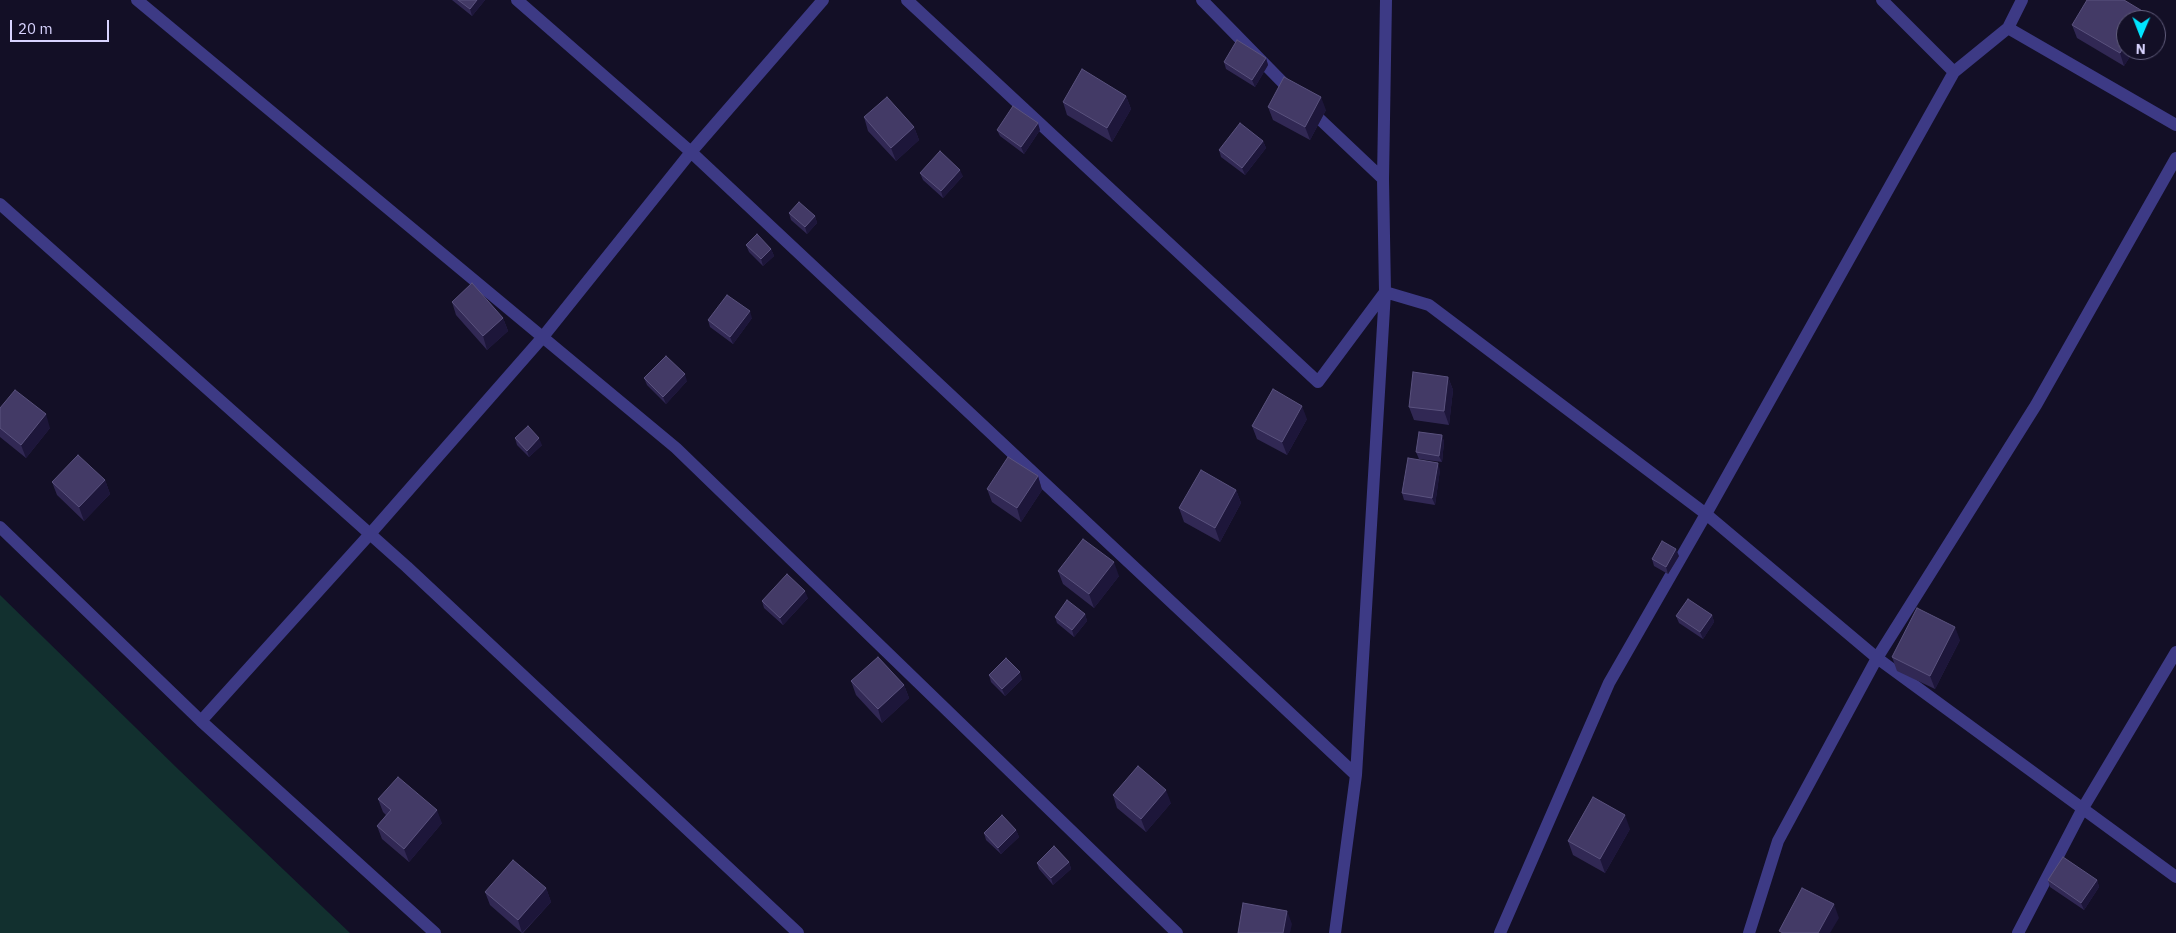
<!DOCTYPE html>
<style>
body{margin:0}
#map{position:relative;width:2176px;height:933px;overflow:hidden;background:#130f26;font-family:"IBM Plex Sans",sans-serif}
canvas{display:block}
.north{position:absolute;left:2116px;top:10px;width:50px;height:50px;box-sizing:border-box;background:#130f26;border:1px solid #625e7d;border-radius:50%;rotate:181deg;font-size:14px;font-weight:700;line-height:20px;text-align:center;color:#d9d4ff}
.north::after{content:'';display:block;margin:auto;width:18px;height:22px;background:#00e5ff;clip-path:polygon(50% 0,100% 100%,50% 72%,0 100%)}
.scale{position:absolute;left:10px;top:20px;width:99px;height:22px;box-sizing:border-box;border:2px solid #d9d4ff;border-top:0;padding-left:6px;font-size:15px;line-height:18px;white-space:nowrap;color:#d9d4ff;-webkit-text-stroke:4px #130f26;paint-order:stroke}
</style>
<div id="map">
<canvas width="2176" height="933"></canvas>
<div class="north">N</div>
<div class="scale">20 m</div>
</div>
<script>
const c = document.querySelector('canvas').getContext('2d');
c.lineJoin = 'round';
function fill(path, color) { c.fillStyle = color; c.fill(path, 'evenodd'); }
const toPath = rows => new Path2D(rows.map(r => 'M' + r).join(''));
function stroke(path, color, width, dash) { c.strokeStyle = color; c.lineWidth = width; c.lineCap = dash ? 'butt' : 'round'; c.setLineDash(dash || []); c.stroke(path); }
const green = toPath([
 [0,595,179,770,350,933,0,933]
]);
const minor = toPath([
 [137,0,676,448,1177,933],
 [517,0,691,152,1356,775],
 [907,0,1318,382,1385,292],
 [1202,0,1293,93],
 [1882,0,1954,72],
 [2008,28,2176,125],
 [1309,109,1383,179],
 [0,204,407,567,798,933],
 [1385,292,1429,305,1706,514,1877,658,2176,877],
 [0,527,201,721,370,534,542,338,691,152,823,0],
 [201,721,435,933],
 [1335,933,1356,775,1385,292,1383,179,1386,0],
 [1500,933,1609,683,1706,514,1954,72,2008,28,2022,0],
 [1749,933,1778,841,1877,658,2036,405,2176,158],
 [2018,933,2083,808,2176,652]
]);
const wall = toPath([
 [452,0,485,0,472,16],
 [2072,25,2126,50,2134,50,2124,66,2077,38],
 [1266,58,1268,65,1255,87,1226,69,1224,62],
 [1126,96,1131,109,1112,142,1067,115,1063,102],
 [1268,107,1326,110,1310,140,1273,120],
 [864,117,914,127,919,140,896,161,868,131],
 [997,130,1040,130,1024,154,1000,136],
 [1263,141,1266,148,1245,175,1221,157,1219,150],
 [920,173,963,176,943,198,923,180],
 [789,213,815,216,817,223,807,234,791,220],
 [746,245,771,249,774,256,763,266,749,252],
 [452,302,503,318,508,331,487,350,456,315],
 [752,318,733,344,710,327,708,320],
 [1448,377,1453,390,1449,425,1414,420,1409,407],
 [644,378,687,381,666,404,647,385],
 [0,408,50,428,26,458,0,437],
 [1307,419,1287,455,1257,439,1252,426],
 [1442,435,1444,442,1442,462,1419,459,1416,452],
 [515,438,542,445,529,457,517,445],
 [1440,470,1435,505,1404,500,1402,493],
 [1038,476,1042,490,1021,522,992,502,987,489],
 [105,480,110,494,84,521,57,495,52,482],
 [1236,490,1241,503,1220,542,1184,522,1179,508],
 [1679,556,1668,574,1654,566,1652,559],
 [1058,571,1119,576,1094,608,1063,584],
 [808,598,783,625,764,608,762,601],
 [1085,614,1087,621,1074,637,1057,623,1055,617],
 [1712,615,1714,622,1703,639,1679,623,1676,616],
 [1960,640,1935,689,1897,671,1892,657],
 [989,675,1022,679,1005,696,991,682],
 [851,681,904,685,909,698,882,723,856,695],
 [1113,795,1171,803,1146,832,1117,808],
 [378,799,442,823,409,862,382,839,377,826,386,815,383,812],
 [1630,829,1605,873,1573,855,1568,841],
 [1016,830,1019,837,1001,854,986,840,984,833],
 [1069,862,1071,869,1053,885,1039,869,1037,863],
 [2048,880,2097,880,2099,887,2084,910,2050,887],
 [546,888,551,902,523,933,522,933,490,905,485,892]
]);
const shadedWall = toPath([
 [477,0,485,0,472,16,470,9],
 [2144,12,2147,20,2139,20],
 [2126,42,2126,50,2134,50,2124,66,2120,53],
 [1266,58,1268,65,1255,87,1252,80],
 [1126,96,1131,109,1112,142,1107,128],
 [1321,97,1326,110,1310,140,1305,127],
 [1038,123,1040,130,1024,154,1021,147],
 [914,127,919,140,896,161,891,148],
 [1263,141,1266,148,1245,175,1242,168],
 [960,170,963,176,943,198,941,191],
 [815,216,817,223,807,234,805,227],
 [771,249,774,256,763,266,761,259],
 [750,311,752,318,733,344,730,337],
 [503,318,508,331,487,350,483,336],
 [685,374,687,381,666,404,663,397],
 [1448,377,1453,390,1449,425,1444,411],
 [1302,406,1307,419,1287,455,1282,442],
 [46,414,50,428,26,458,21,445],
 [1442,435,1444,442,1442,462,1439,456],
 [539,438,542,445,529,457,527,451],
 [1438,463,1440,470,1435,505,1432,498],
 [1038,476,1042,490,1021,522,1017,508],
 [105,480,110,494,84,521,79,507],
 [1236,490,1241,503,1220,542,1215,528],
 [1676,549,1679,556,1668,574,1666,567],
 [1114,562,1119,576,1094,608,1089,594],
 [805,591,808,598,783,625,780,618],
 [1085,614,1087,621,1074,637,1072,630],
 [1712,615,1714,622,1703,639,1700,632],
 [1955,627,1960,640,1935,689,1930,676],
 [1020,672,1022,679,1005,696,1002,689],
 [904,685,909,698,882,723,878,709],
 [1166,790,1171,803,1146,832,1141,819],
 [437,810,442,823,409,862,404,849],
 [1625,815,1630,829,1605,873,1600,859],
 [1016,830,1019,837,1001,854,998,848],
 [1069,862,1071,869,1053,885,1051,878],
 [2097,880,2099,887,2084,910,2081,903],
 [546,888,551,902,522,933,518,920],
 [1834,904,1839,918,1830,933,1818,933],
 [1287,911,1292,924,1290,933,1283,933]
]);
const building = toPath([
 [458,0,477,0,470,9,458,0],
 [2087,0,2124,0,2144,12,2139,20,2126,20,2126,42,2120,53,2072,25,2087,0],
 [1237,40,1266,58,1252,80,1224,62,1237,40],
 [1082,69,1126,96,1107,128,1063,102,1082,69],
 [1284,77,1321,97,1305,127,1268,107,1284,77],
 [887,97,914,127,891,148,864,117,887,97],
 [1013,106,1038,123,1021,147,997,130,1013,106],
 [1240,123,1263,141,1242,168,1219,150,1240,123],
 [940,151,960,170,941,191,920,173,940,151],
 [799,202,815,216,805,227,789,213,799,202],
 [757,234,771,249,761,259,746,245,757,234],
 [472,283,503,318,483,336,452,302,472,283],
 [727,295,750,311,730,337,708,320,727,295],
 [666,356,685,374,663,397,644,378,666,356],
 [1413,372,1448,377,1444,411,1409,407,1413,372],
 [1273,389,1302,406,1282,442,1252,426,1273,389],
 [15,390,46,414,21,445,0,428,0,408,15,390],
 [528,426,539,438,527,451,515,438,528,426],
 [1419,432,1442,435,1439,456,1416,452,1419,432],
 [78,455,105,480,79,507,52,482,78,455],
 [1008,457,1038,476,1017,508,987,489,1008,457],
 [1408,458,1438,463,1432,498,1402,493,1408,458],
 [1201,470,1236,490,1215,528,1179,508,1201,470],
 [1083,539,1114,562,1089,594,1058,571,1083,539],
 [1662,541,1676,549,1666,567,1652,559,1662,541],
 [787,574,805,591,780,618,762,601,787,574],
 [1688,599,1712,615,1700,632,1676,616,1688,599],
 [1067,600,1085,614,1072,630,1055,617,1067,600],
 [1917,608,1955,627,1930,676,1892,657,1917,608],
 [878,657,904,685,878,709,851,681,878,657],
 [1006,658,1020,672,1002,689,989,675,1006,658],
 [1138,766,1166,790,1141,819,1113,795,1138,766],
 [398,777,437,810,404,849,377,826,391,810,378,799,398,777],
 [1593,797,1625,815,1600,859,1568,841,1593,797],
 [1002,815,1016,830,998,848,984,833,1002,815],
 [1054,846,1069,862,1051,878,1037,863,1054,846],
 [2063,857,2097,880,2081,903,2048,880,2063,857],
 [513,860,546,888,518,920,485,892,513,860],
 [1802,888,1834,904,1818,933,1783,933,1779,931,1802,888],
 [1243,903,1287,911,1283,933,1238,933,1243,903]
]);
fill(green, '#12302f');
stroke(minor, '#3d3a85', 12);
fill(wall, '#312854');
fill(shadedWall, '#1d163a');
fill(building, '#433a66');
stroke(building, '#5a527e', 1);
</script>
